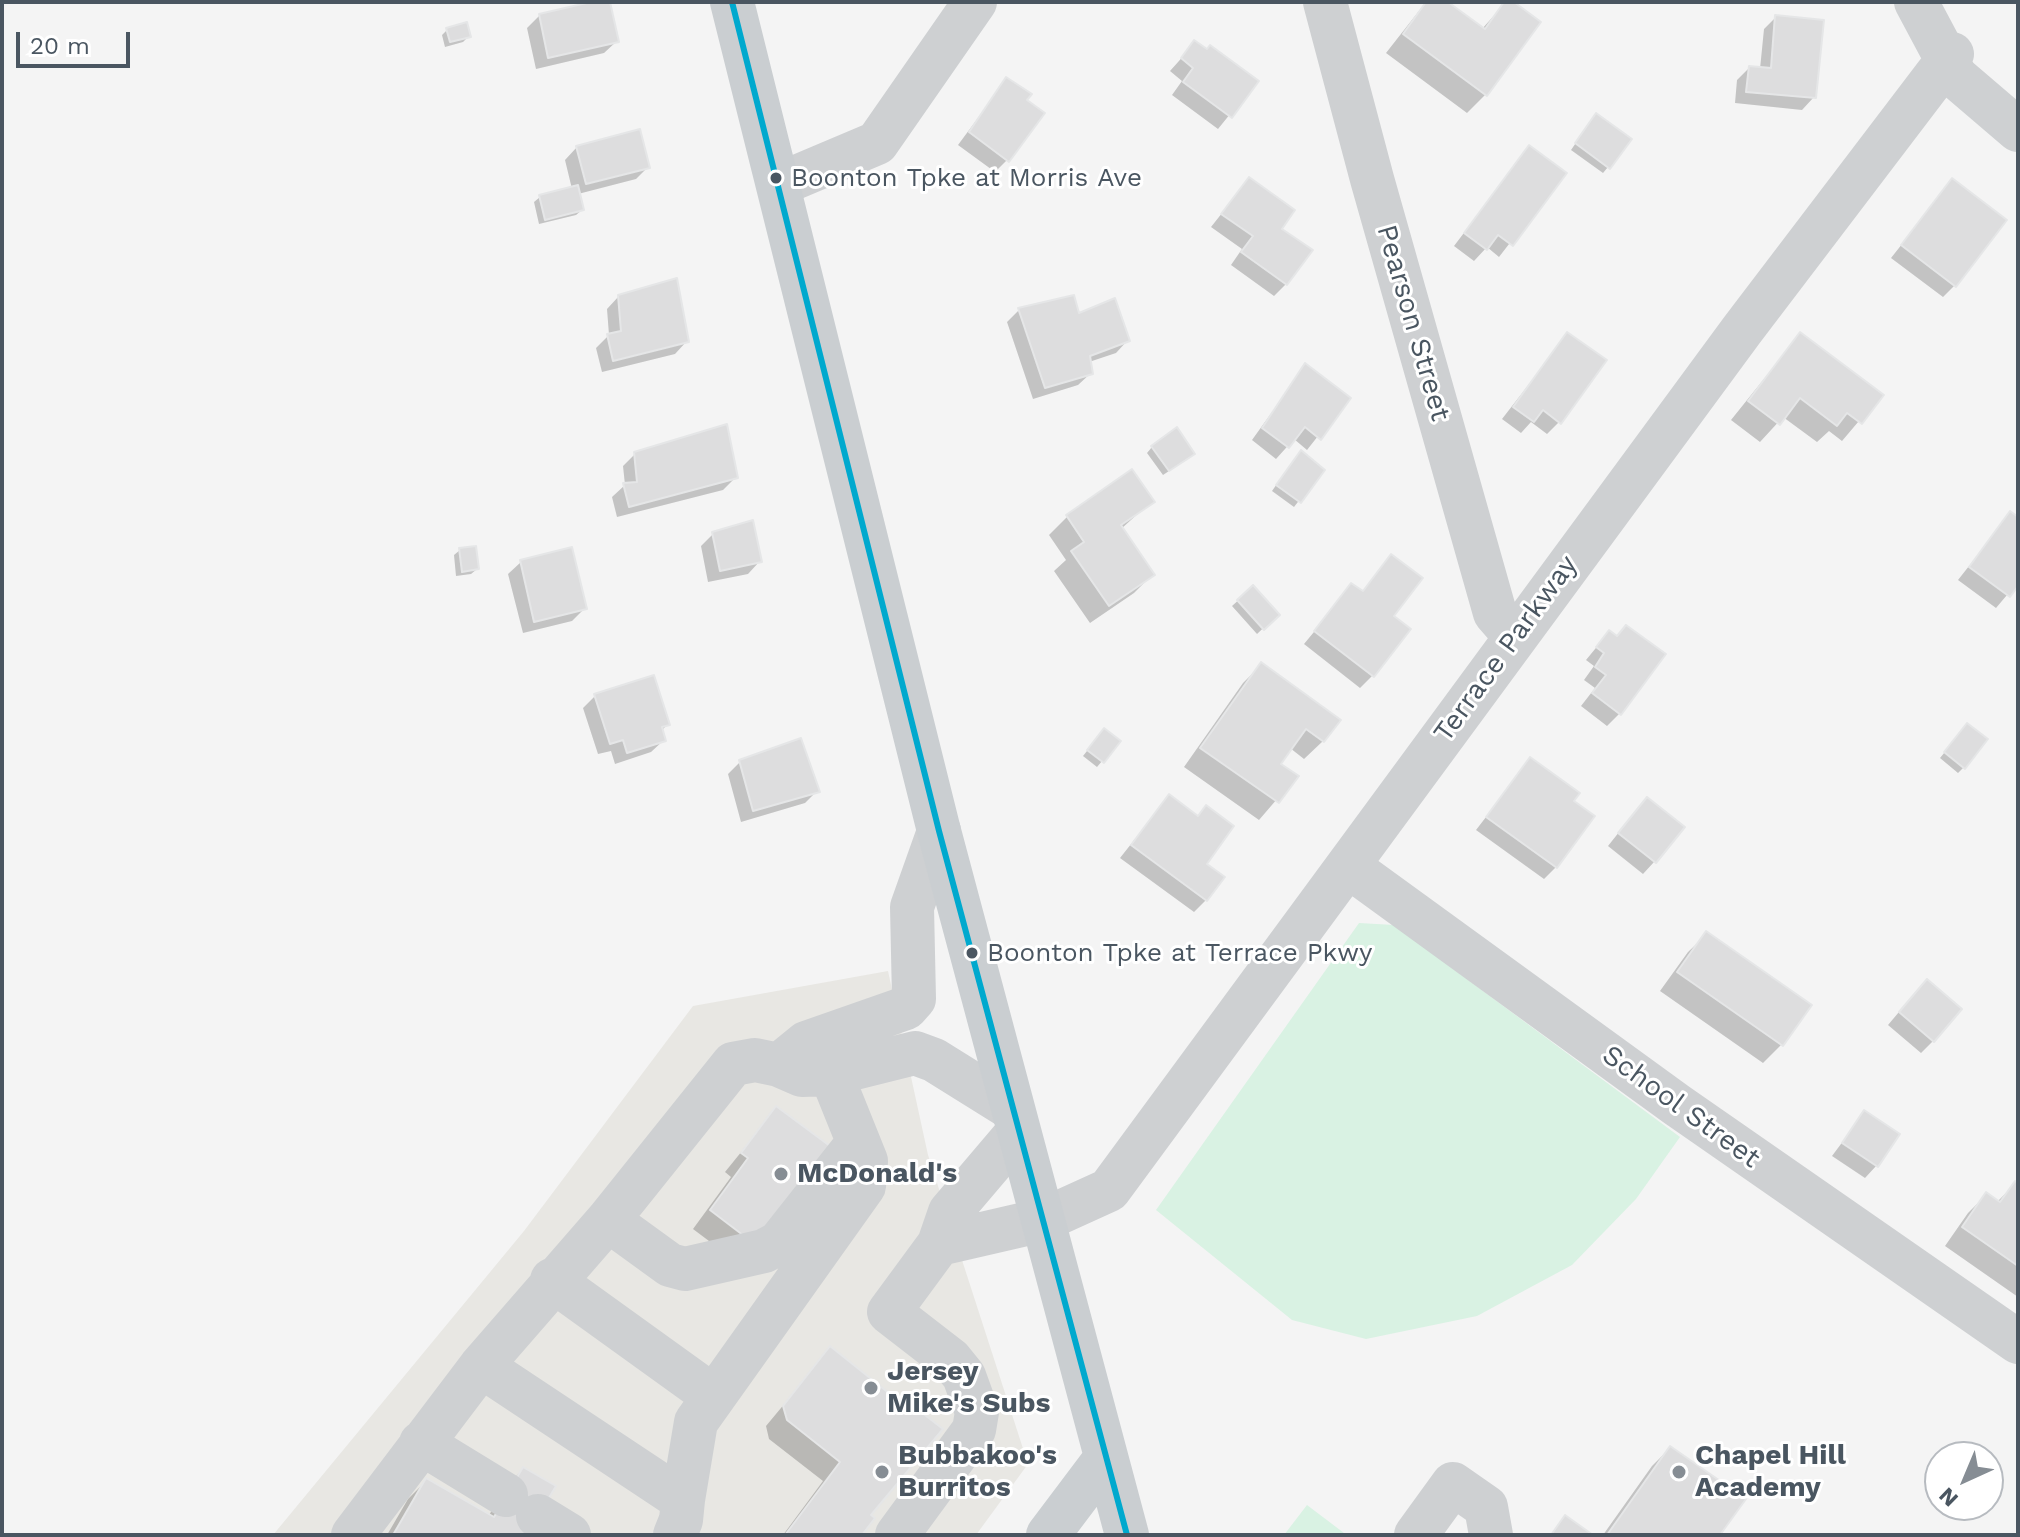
<!DOCTYPE html>
<style>
body{margin:0}
#map{position:relative;width:2020px;height:1537px;overflow:hidden;background:#f4f4f4;font-family:"Work Sans",sans-serif}
canvas{display:block}
.frame{position:absolute;inset:0;border:4px solid #4a5661;pointer-events:none}
.north{position:absolute;left:1924px;top:1441px;width:80px;height:80px;box-sizing:border-box;background:#fff;border:2px solid #b7bbc0;border-radius:50%;rotate:224deg;font-size:22px;font-weight:700;line-height:32px;text-align:center;color:#4a5661}
.north::after{content:'';display:block;margin:auto;width:28px;height:36px;background:#868d94;clip-path:polygon(50% 0,100% 100%,50% 72%,0 100%)}
.scale{position:absolute;left:16px;top:32px;width:114px;height:36px;box-sizing:border-box;border:4px solid #4a5661;border-top:0;padding-left:10px;font-size:24px;line-height:28px;white-space:nowrap;color:#4a5661;-webkit-text-stroke:6px #fff;paint-order:stroke}
</style>
<div id="map">
<canvas width="2020" height="1537"></canvas>
<div class="frame"></div>
<div class="north">N</div>
<div class="scale">20 m</div>
</div>
<script>
const c = document.querySelector('canvas').getContext('2d');
c.lineJoin = 'round';
function fill(path, color) { c.fillStyle = color; c.fill(path, 'evenodd'); }
const toPath = rows => new Path2D(rows.map(r => 'M' + r).join(''));
function stroke(path, color, width, dash) { c.strokeStyle = color; c.lineWidth = width; c.lineCap = dash ? 'butt' : 'round'; c.setLineDash(dash || []); c.stroke(path); }
function label(font, color, halo, rows, align = 'center') {
  c.font = font + ' "Work Sans",sans-serif'; c.lineWidth = 6; c.setLineDash([]); c.textBaseline = 'middle'; c.strokeStyle = halo; c.fillStyle = color; for (const [text, x, y, turn = 0] of rows) {
    c.save(); c.translate(x, y); c.rotate((+turn || 0) * Math.PI / 180); c.textAlign = isNaN(turn) ? turn : align; if (halo) c.strokeText(text, 0, 0); c.fillText(text, 0, 0); c.restore();
  }
}
const commercial = toPath([
 [888,971,928,1155,1028,1464,976,1535,273,1535,524,1231,693,1006]
]);
const green = toPath([
 [1359,923,1394,925,1680,1137,1636,1199,1572,1265,1477,1316,1366,1339,1292,1320,1156,1210],
 [1307,1505,1344,1533,1343,1535,1284,1535]
]);
const shadow = toPath([
 [600,2,608,2,617,41,604,53,536,69,527,28,540,15],
 [1426,2,1445,2,1482,29,1506,2,1538,23,1485,95,1467,113,1386,53],
 [1776,17,1814,97,1802,110,1735,103,1737,80,1749,68,1760,69,1764,29],
 [447,30,469,36,463,42,445,47,442,35],
 [1195,43,1256,82,1218,129,1172,95,1182,81,1170,71],
 [1006,80,1007,160,995,172,958,145],
 [1591,121,1608,167,1603,173,1571,150],
 [577,147,648,167,636,179,578,194,582,210,576,215,539,224,534,202,540,197,572,189,565,160],
 [1529,147,1564,173,1499,257,1487,247,1474,261,1454,246],
 [1249,179,1280,229,1286,284,1274,296,1231,265,1242,249,1211,227],
 [1952,181,1955,285,1943,297,1891,258],
 [619,296,687,341,675,354,602,372,596,348,609,335,607,309],
 [1019,310,1078,316,1128,340,1116,353,1089,362,1091,373,1078,385,1033,399,1007,322],
 [1568,334,1559,422,1547,434,1531,422,1521,433,1502,419],
 [1800,334,1881,395,1842,441,1829,431,1817,442,1783,417,1760,442,1731,420],
 [1305,366,1348,398,1307,450,1294,439,1276,459,1252,440],
 [1152,447,1187,459,1163,475,1147,453],
 [635,454,735,478,723,490,617,517,612,497,625,485,623,466],
 [1295,458,1322,471,1294,507,1272,491],
 [1132,472,1152,501,1121,529,1153,574,1134,593,1090,623,1054,571,1066,560,1049,535,1067,517],
 [2010,514,2018,520,2018,582,1996,608,1958,580],
 [713,534,760,561,748,574,708,582,701,546],
 [460,550,477,569,471,574,456,576,454,555],
 [1392,557,1392,616,1372,676,1360,688,1304,644,1352,586,1361,593],
 [521,562,585,608,572,621,523,633,508,574],
 [1253,587,1277,615,1257,634,1232,606],
 [1609,632,1619,714,1607,726,1581,706,1595,688,1584,680,1594,666,1586,660],
 [1261,665,1323,741,1304,759,1290,748,1278,765,1296,777,1259,820,1184,767,1243,683],
 [595,696,668,724,661,731,664,740,651,752,615,764,611,751,598,754,583,708],
 [1962,731,1964,767,1958,773,1940,758],
 [1099,736,1119,741,1097,767,1083,756],
 [1530,760,1556,867,1544,879,1476,830],
 [740,762,817,791,805,803,741,822,728,774],
 [1169,796,1196,817,1206,807,1206,900,1194,912,1120,858],
 [1635,812,1654,862,1643,874,1608,846],
 [1707,934,1809,1005,1781,1045,1763,1063,1660,991,1688,952],
 [1915,993,1933,1041,1921,1053,1888,1025],
 [776,1109,835,1153,733,1259,693,1229,731,1177,725,1172],
 [1864,1113,1877,1165,1865,1178,1832,1156],
 [2015,1184,2018,1186,2018,1297,1945,1246,1968,1213,1986,1195,1997,1202],
 [830,1349,868,1515,859,1535,783,1535,823,1481,769,1439,766,1426],
 [1670,1448,1718,1535,1603,1535,1652,1466],
 [523,1469,525,1535,387,1535,408,1499,427,1480,488,1517,505,1488]
]);
const building = toPath([
 [591,2,610,2,619,42,548,58,539,14,591,2],
 [1426,2,1448,2,1485,29,1504,2,1514,2,1541,22,1487,96,1403,34,1426,2],
 [1775,15,1824,20,1816,98,1746,92,1749,66,1771,68,1775,15],
 [467,22,471,37,450,42,446,28,467,22],
 [1194,40,1207,49,1210,45,1259,81,1232,118,1183,82,1193,68,1181,58,1194,40],
 [1006,77,1032,94,1027,100,1045,113,1009,162,969,132,1006,77],
 [1596,113,1632,139,1610,169,1575,143,1596,113],
 [640,129,650,168,586,184,576,146,640,129],
 [1529,145,1567,173,1513,246,1498,235,1487,250,1464,233,1529,145],
 [1249,177,1295,210,1282,229,1313,250,1287,285,1241,252,1253,236,1221,214,1249,177],
 [1952,178,2007,220,1956,287,1901,245,1952,178],
 [578,185,584,210,545,220,539,195,578,185],
 [677,278,689,342,613,361,607,334,621,331,618,295,677,278],
 [1074,295,1079,313,1115,298,1130,341,1090,356,1093,374,1045,388,1018,308,1074,295],
 [1567,332,1607,360,1561,424,1543,410,1534,422,1513,407,1567,332],
 [1800,332,1884,395,1862,424,1847,413,1837,426,1800,398,1780,425,1748,401,1800,332],
 [1305,363,1351,398,1321,440,1305,427,1289,448,1262,428,1305,363],
 [727,424,738,478,629,507,623,483,637,482,634,452,727,424],
 [1177,427,1195,454,1169,471,1151,446,1177,427],
 [1301,450,1325,470,1301,503,1276,485,1301,450],
 [1132,469,1155,502,1121,525,1155,575,1109,606,1071,551,1084,542,1066,515,1132,469],
 [2010,511,2018,517,2018,586,2010,597,1969,567,2010,511],
 [753,520,762,562,720,571,712,532,753,520],
 [476,546,479,569,462,572,459,548,476,546],
 [572,547,587,609,534,622,520,560,572,547],
 [1391,554,1423,578,1394,616,1411,629,1374,677,1314,631,1351,583,1363,591,1391,554],
 [1253,585,1280,615,1264,630,1237,600,1253,585],
 [1626,625,1666,654,1621,715,1592,693,1606,675,1595,667,1604,653,1596,647,1609,630,1617,636,1626,625],
 [1261,662,1341,720,1324,742,1306,729,1281,764,1299,776,1279,803,1200,748,1261,662],
 [654,675,670,725,662,727,666,741,627,753,623,740,610,744,594,694,654,675],
 [1967,723,1988,739,1965,769,1944,752,1967,723],
 [1104,728,1121,741,1104,763,1087,750,1104,728],
 [801,738,820,792,753,811,739,760,801,738],
 [1530,757,1580,793,1574,801,1595,816,1557,868,1486,817,1530,757],
 [1169,794,1198,816,1206,805,1234,826,1207,864,1225,877,1207,901,1131,845,1169,794],
 [1647,797,1685,827,1656,863,1618,833,1647,797],
 [1706,931,1812,1005,1783,1046,1677,972,1706,931],
 [1927,979,1962,1009,1934,1042,1899,1012,1927,979],
 [776,1106,838,1152,752,1242,710,1210,748,1158,741,1153,776,1106],
 [1864,1110,1900,1134,1878,1167,1842,1143,1864,1110],
 [2015,1181,2018,1183,2018,1266,1962,1227,1986,1192,2000,1202,2015,1181],
 [830,1346,905,1406,908,1402,943,1429,871,1515,875,1518,862,1535,785,1535,840,1462,787,1420,783,1406,830,1346],
 [1670,1446,1746,1499,1720,1535,1607,1535,1670,1446],
 [523,1467,556,1486,527,1535,393,1535,426,1478,494,1517,523,1467],
 [1565,1515,1593,1535,1551,1535,1565,1515]
]);
const minor = toPath([
 [1325,2,1372,179,1495,613,1515,636],
 [1916,2,1956,77,2018,130],
 [780,184,877,143,975,2],
 [1348,866,1677,1105,2018,1342],
 [779,1065,806,1043,906,1008,914,999,912,907,939,831],
 [608,1220,670,1265,685,1269,764,1251,779,1243,858,1143],
 [939,1244,1043,1220,1109,1190,1742,330,1952,54],
 [552,1280,713,1396],
 [421,1443,506,1495],
 [683,1500,696,1422,864,1186,866,1161,831,1074],
 [538,1516,569,1535],
 [353,1535,481,1366],
 [675,1535,681,1520,683,1500,481,1366,608,1220,733,1064,755,1060,779,1065,802,1075,831,1074,915,1053,934,1060,1011,1108],
 [897,1535,974,1430,977,1412,964,1376,951,1360,889,1312,939,1244,950,1212,1018,1132],
 [1416,1535,1453,1484,1486,1507,1491,1535]
]);
const major = toPath([
 [732,2,939,831,1127,1535],
 [1048,1535,1106,1458]
]);
const bus1 = toPath([
 [732,2,939,831,1127,1535]
]);
const markers = [
 [776,178,7,"#4a5661"],
 [972,953,7,"#4a5661"],
 [781,1174,8,"#868d94"],
 [871,1388,8,"#868d94"],
 [882,1472,8,"#868d94"],
 [1679,1472,8,"#868d94"]
];
const busNames = [
 ["Boonton Tpke at Morris Ave",791,178],
 ["Boonton Tpke at Terrace Pkwy",987,953]
];
const streetNames = [
 ["Pearson Street",1413,323,74],
 ["Terrace Parkway",1506,649,-54],
 ["School Street",1681,1107,36]
];
const poiNames = [
 ["McDonald's",797,1174],
 ["Jersey",887,1372],
 ["Mike's Subs",887,1404],
 ["Bubbakoo's",898,1456],
 ["Burritos",898,1488],
 ["Chapel Hill",1695,1456],
 ["Academy",1695,1488]
];
fill(commercial, '#e8e7e3');
fill(green, '#d9f2e3');
fill(shadow, '#0003');
fill(building, '#ddddde');
stroke(building, '#e5e6e7', 2);
stroke(minor, '#ced0d2', 44);
stroke(major, '#caced1', 44);
stroke(bus1, '#00a9ce', 6);
for (const [x, y, r, color] of markers) { const dot = new Path2D(); dot.arc(x, y, r, 0, 2 * Math.PI); c.fillStyle = color; c.fill(dot); stroke(dot, '#fff', 3); }
label('26px', '#4a5661', '#fff', busNames, 'left');
label('28px', '#4a5661', '#fff', streetNames);
label('bold 28px', '#4a5661', '#fff', poiNames, 'left');
</script>
